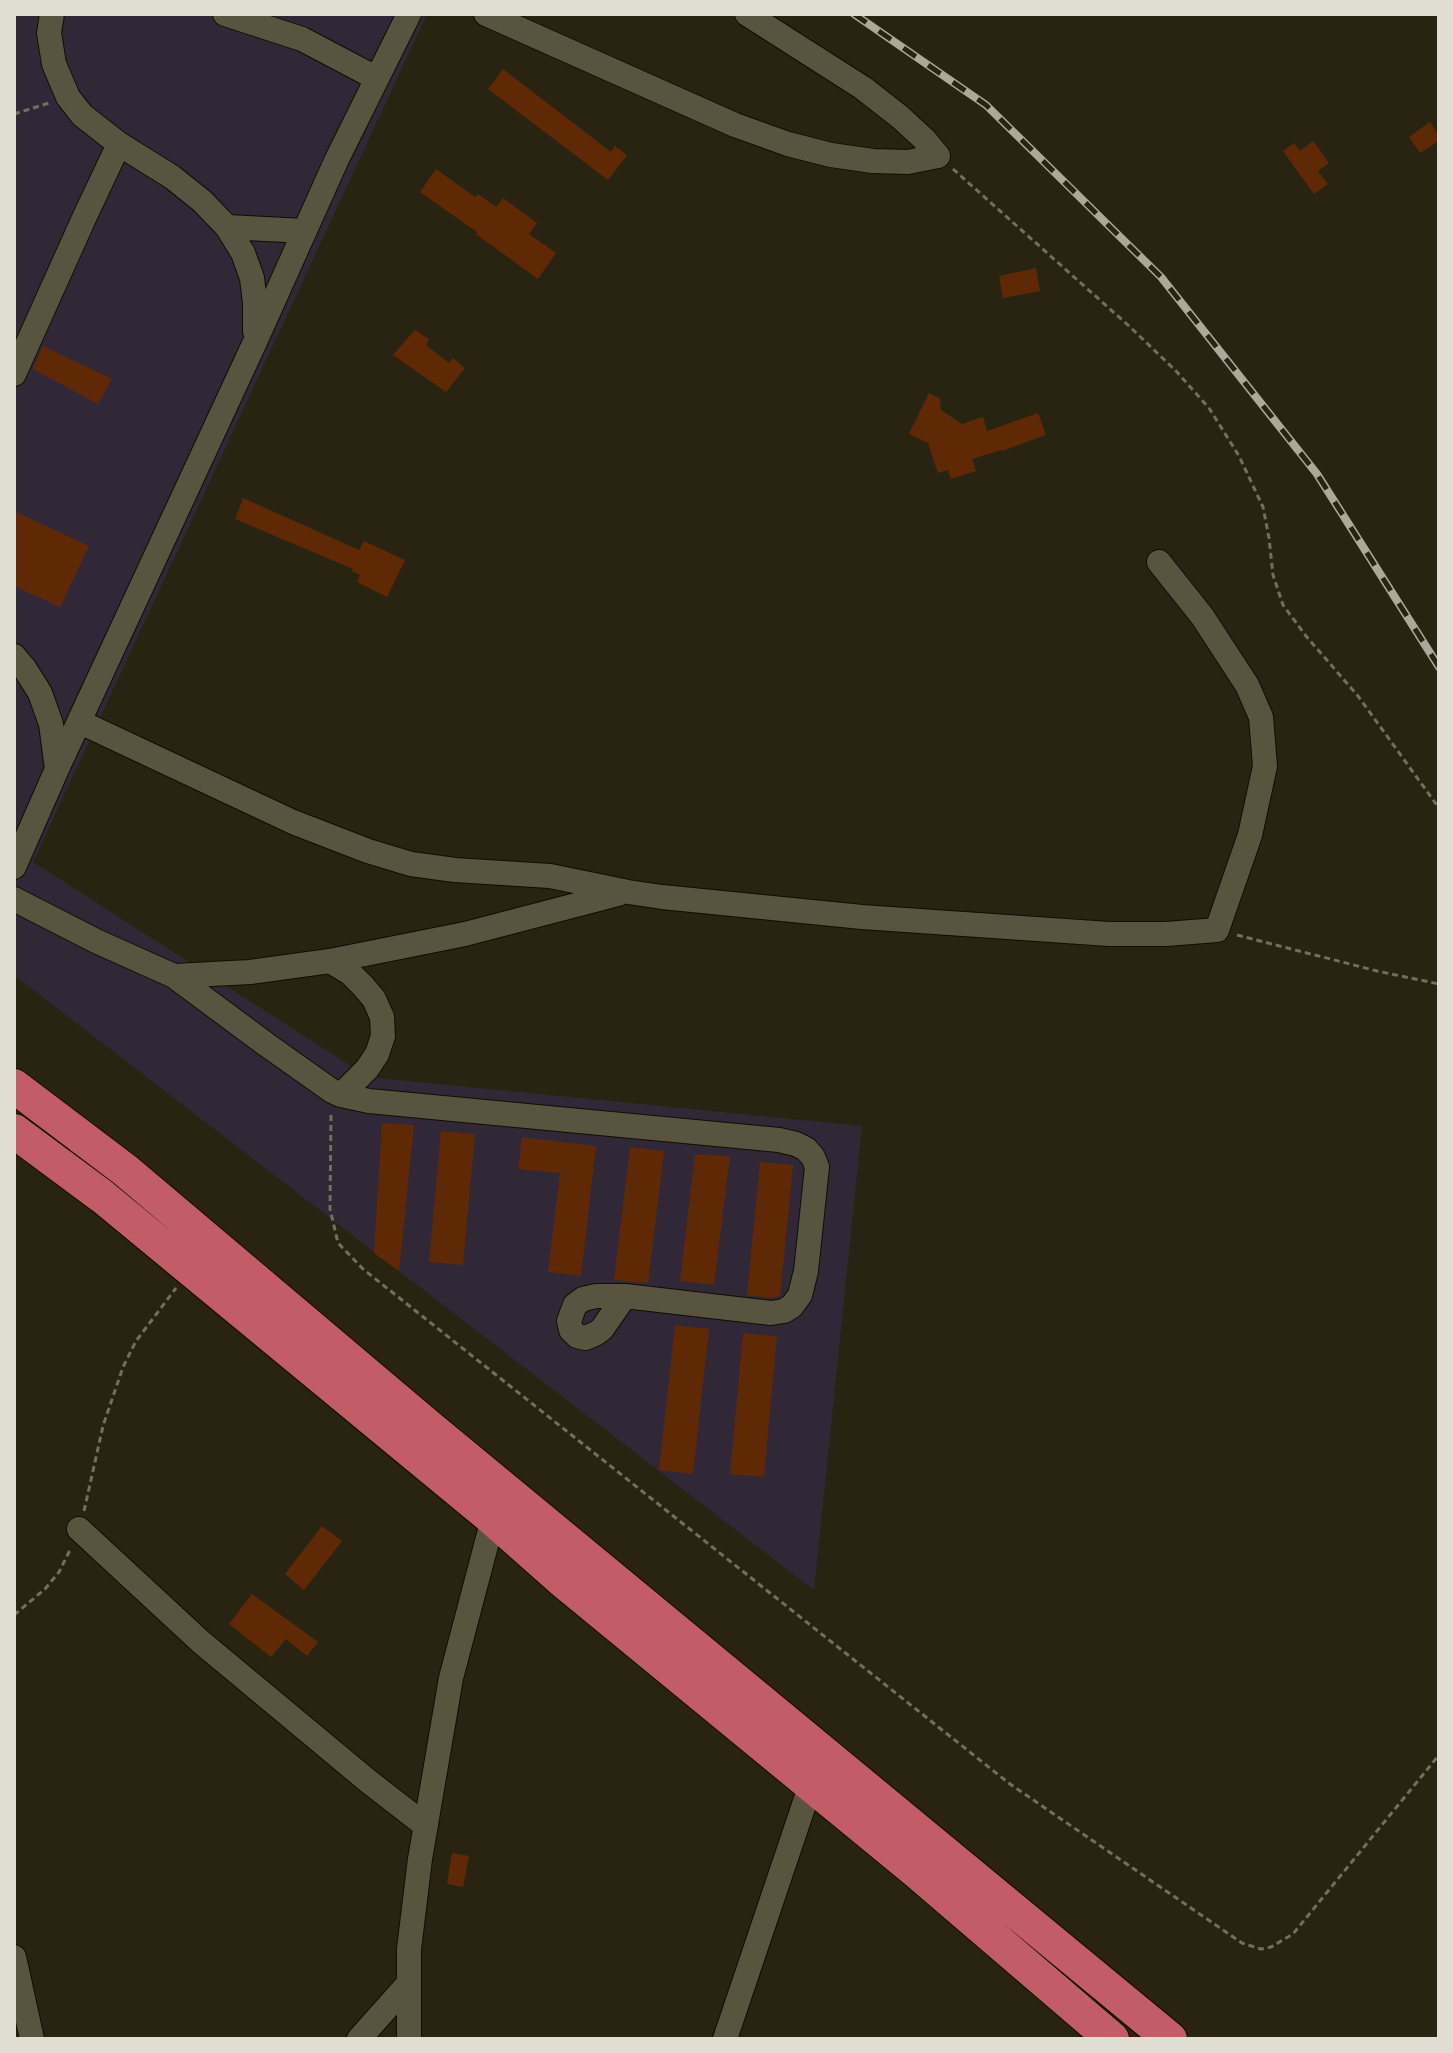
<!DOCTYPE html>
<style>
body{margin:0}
#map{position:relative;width:1453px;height:2053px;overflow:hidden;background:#292412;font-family:"Source Sans 3",sans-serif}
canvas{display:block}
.frame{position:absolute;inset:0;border:16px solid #e0ded2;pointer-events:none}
</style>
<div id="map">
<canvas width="1453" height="2053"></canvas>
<div class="frame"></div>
</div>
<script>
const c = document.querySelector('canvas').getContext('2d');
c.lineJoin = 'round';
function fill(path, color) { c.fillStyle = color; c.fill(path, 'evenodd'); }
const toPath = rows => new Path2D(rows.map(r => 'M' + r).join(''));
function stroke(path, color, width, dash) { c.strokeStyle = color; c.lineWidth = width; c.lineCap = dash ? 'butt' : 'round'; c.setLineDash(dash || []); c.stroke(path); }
const commercial = toPath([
 [14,14,427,14,33,862,368,1077,862,1126,814,1590,14,975]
]);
const building = toPath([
 [503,69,611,152,615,146,627,155,608,180,488,89],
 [1430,122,1439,136,1439,141,1420,153,1409,137],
 [1313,141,1329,163,1318,171,1328,184,1314,194,1283,151,1294,143,1300,151],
 [436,169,475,197,478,194,496,207,503,198,537,223,529,234,556,253,538,279,476,234,477,232,420,192],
 [1036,268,1040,291,1003,298,999,276],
 [415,330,429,339,426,345,449,363,453,358,465,368,446,392,393,355],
 [43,346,112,379,98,404,33,369],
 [929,393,940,399,941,410,962,424,983,417,987,431,1038,413,1046,435,1002,451,1001,450,972,459,976,471,951,479,948,470,938,473,928,443,909,434],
 [243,498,359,550,364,541,405,560,387,597,357,582,360,575,352,571,353,569,235,519],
 [14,511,89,546,60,607,14,586],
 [382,1123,414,1125,399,1271,374,1253],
 [441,1131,475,1134,463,1265,429,1262],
 [522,1137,596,1146,581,1276,548,1272,560,1173,518,1169],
 [630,1147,664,1151,648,1283,614,1280],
 [695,1154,730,1156,714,1285,680,1281],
 [760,1162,793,1165,780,1296,771,1298,747,1295],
 [675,1325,709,1329,693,1474,659,1470],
 [743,1333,777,1336,764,1477,730,1474],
 [322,1526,342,1541,304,1590,285,1574],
 [252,1594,318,1642,307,1656,286,1639,271,1657,229,1624],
 [452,1853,469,1856,463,1887,447,1884]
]);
const path = toPath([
 [14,114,49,103],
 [953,169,1129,326,1176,371,1209,408,1239,456,1263,507,1269,538,1273,575,1283,605,1306,636,1358,696,1439,808],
 [1237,935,1377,971,1439,984],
 [331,1115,330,1209,338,1243,363,1269,1010,1784,1242,1943,1261,1949,1271,1947,1293,1934,1439,1755],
 [84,1511,103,1426,123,1367,136,1341,176,1288],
 [14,1615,45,1589,59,1572,71,1548]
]);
const minor = toPath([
 [52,14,49,33,54,64,68,97,82,115,119,144,172,177,202,201,227,227,243,253,252,278,255,303,255,331],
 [225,14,302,39,376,78],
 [486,14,735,125,788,144,831,155,873,161,908,162,938,156,924,139,900,117,863,88,747,14],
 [227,227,304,231],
 [14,374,85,216,119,144],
 [14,656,25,669,40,693,51,724,57,769],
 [80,722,293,822,368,851,411,864,455,870,550,876,628,892,662,897,862,917,1109,934,1166,934,1217,930,1250,835,1265,766,1261,717,1247,685,1202,616,1159,562],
 [14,867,57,769,255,342,337,159,409,14],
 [14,899,96,941,174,976,267,1045,332,1091,341,1095,369,1101,779,1140,796,1144,806,1149,813,1157,817,1167,806,1271,800,1295,792,1306,784,1311,771,1313,625,1296,596,1296,583,1299,575,1305,569,1321,571,1330,577,1336,585,1338,595,1334,602,1329,625,1296],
 [330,961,350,973,363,986,374,999,382,1017,383,1036,377,1054,367,1069,341,1095],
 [174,976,250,972,330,961,465,934,618,894],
 [79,1529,201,1642,368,1781,426,1826],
 [14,1957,32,2039],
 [359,2039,409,1983],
 [409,2039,409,1949,420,1859,451,1678,493,1519],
 [725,2039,811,1784]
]);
const highway = toPath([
 [14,1086,125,1170,429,1427,1170,2039],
 [14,1131,103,1197,493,1519,562,1580,916,1871,1112,2039]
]);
const rail = toPath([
 [854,14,986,105,1161,277,1317,474,1439,667]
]);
fill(commercial, '#302837');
fill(building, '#602906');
stroke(minor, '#110d01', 26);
stroke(highway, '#110d01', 36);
stroke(path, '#736f60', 3, [6, 4]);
stroke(minor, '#585440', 24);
stroke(highway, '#c25c67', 34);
stroke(rail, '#aca99b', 8);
stroke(rail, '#292412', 5, [15]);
</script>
